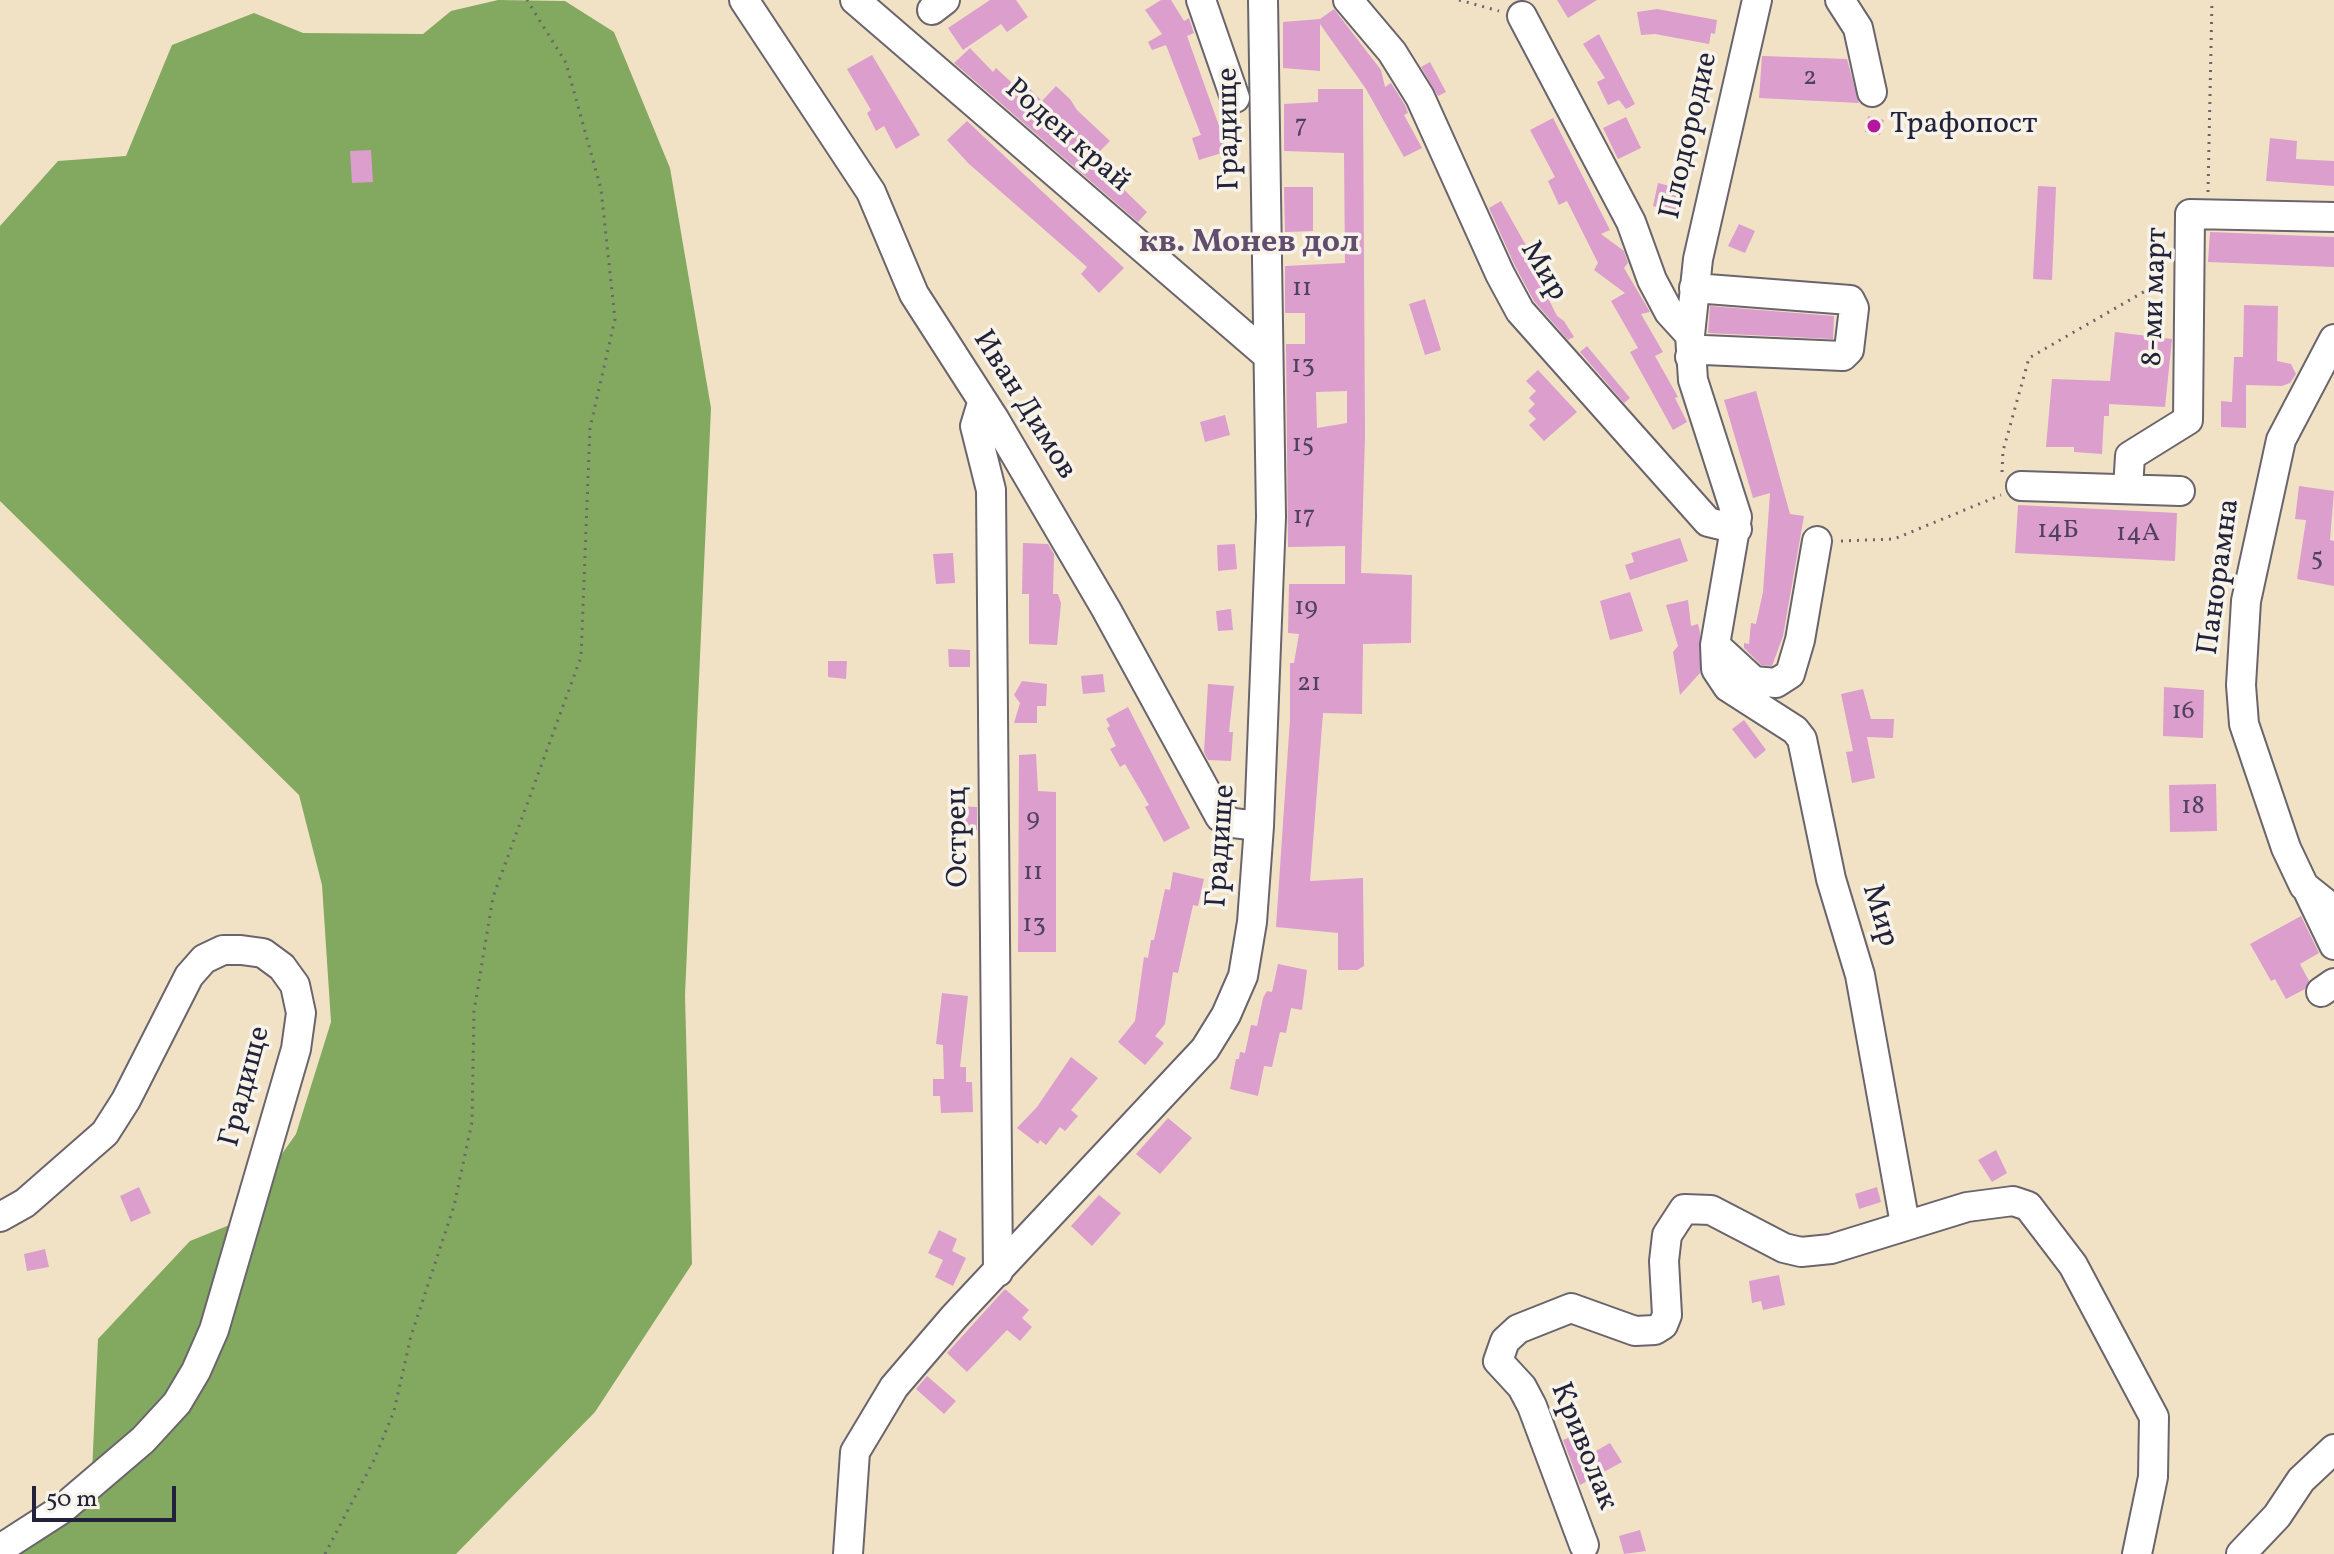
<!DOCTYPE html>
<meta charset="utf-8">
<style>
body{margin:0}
#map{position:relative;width:2334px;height:1554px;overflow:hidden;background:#f1e2c6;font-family:Vollkorn,serif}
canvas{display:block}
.scale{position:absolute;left:32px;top:1486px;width:144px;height:36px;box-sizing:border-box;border:4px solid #22223b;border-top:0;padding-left:10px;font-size:24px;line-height:28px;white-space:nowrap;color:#22223b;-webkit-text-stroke:6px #f7f3e8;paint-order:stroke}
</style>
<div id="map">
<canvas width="2334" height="1554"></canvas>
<div class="scale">50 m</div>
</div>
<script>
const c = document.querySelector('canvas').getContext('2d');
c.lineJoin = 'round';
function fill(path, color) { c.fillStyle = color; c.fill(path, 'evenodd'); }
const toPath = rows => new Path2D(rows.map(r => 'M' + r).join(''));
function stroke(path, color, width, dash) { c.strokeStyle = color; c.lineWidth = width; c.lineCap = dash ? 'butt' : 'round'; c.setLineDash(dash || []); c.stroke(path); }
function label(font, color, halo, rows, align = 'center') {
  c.font = font + ' Vollkorn,serif'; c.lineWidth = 7; c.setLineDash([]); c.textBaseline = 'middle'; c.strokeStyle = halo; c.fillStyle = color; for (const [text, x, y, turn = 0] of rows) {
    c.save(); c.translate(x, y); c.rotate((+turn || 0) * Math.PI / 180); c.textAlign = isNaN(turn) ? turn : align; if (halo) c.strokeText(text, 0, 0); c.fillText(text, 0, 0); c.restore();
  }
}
const forest = toPath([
 [498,0,565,1,614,32,670,168,711,408,685,995,692,1264,595,1412,456,1554,0,1554,92,1473,98,1339,190,1241,232,1224,296,1134,331,1022,322,885,299,795,0,501,0,226,58,161,126,156,172,45,254,13,303,33,423,34,451,11]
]);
const building = toPath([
 [990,0,1016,0,1028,17,1007,32,1001,24,963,50,948,28],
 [1161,0,1171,0,1184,21,1189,18,1194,33,1187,36,1228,151,1199,160,1192,138,1201,135,1166,45,1152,50,1148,42,1162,34,1145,10],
 [1557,0,1597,0,1568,18],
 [1334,9,1381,70,1385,87,1391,83,1405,105,1408,113,1404,115,1422,148,1404,157,1366,89,1320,24,1320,71,1283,68,1283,22,1320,19],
 [1657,9,1717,20,1715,34,1711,33,1709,44,1655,34,1641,35,1637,12],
 [1599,34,1635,104,1626,109,1619,100,1608,105,1597,82,1605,78,1583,44],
 [970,48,993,72,996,68,1025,95,1030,89,1042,101,1056,86,1070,99,1077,110,1110,141,1092,159,1147,212,1138,222,954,63],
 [872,55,920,135,896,149,884,126,876,131,867,113,871,110,847,69],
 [1762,56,1847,59,1859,103,1759,98],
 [1430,62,1446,92,1438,96,1421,67],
 [1318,89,1363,89,1365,436,1361,573,1412,575,1411,643,1363,644,1362,714,1323,713,1310,881,1363,878,1364,966,1357,970,1338,970,1338,933,1276,927,1290,719,1290,663,1294,663,1299,634,1288,633,1289,584,1345,584,1345,546,1288,547,1286,344,1305,344,1305,313,1285,313,1285,266,1345,263,1344,153,1284,151,1284,104,1318,102],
 [1347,391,1347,423,1317,428,1316,392],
 [1868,116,1884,120,1880,135,1865,132],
 [1626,117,1641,148,1618,159,1603,128],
 [1553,118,1610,230,1601,234,1624,251,1628,263,1624,268,1650,312,1641,314,1663,352,1655,356,1678,397,1675,398,1687,422,1673,430,1630,352,1638,348,1611,301,1625,293,1594,270,1598,263,1567,201,1559,205,1548,181,1555,177,1530,130],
 [967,121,1124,268,1099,293,1081,274,1087,267,968,163,947,140],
 [2270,138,2297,141,2296,159,2334,161,2334,186,2266,181],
 [371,150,373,182,352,183,350,151],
 [1658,183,1685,190,1679,212,1653,206],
 [2038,186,2056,187,2052,280,2033,279],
 [1284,187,1313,187,1313,231,1285,232],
 [1501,201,1528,249,1525,251,1557,316,1564,321,1574,337,1568,340,1534,301,1515,266,1489,208],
 [1739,224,1755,231,1745,253,1728,246],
 [2210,232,2334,237,2334,267,2208,262],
 [1425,299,1441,350,1425,355,1409,304],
 [2244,305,2278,306,2277,361,2291,364,2296,374,2290,383,2282,386,2246,385,2246,428,2221,427,2221,401,2232,402,2234,357,2243,357],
 [1710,306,1834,316,1833,339,1708,333],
 [2115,332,2172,339,2165,407,2109,404,2109,416,2104,416,2102,454,2074,452,2074,447,2046,447,2052,379,2110,381],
 [1587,346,1630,398,1624,403,1580,352],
 [1538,370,1577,412,1544,441,1529,425,1536,419,1528,411,1535,404,1529,398,1536,391,1526,381],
 [1756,391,1790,514,1804,516,1783,636,1772,666,1761,665,1744,648,1744,643,1749,644,1751,623,1756,624,1763,592,1770,493,1753,498,1724,400],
 [1225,415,1230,435,1205,442,1200,422],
 [2299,486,2334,491,2330,540,2334,541,2334,586,2297,579,2306,520,2295,519],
 [2018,505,2177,513,2175,561,2015,553],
 [1680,538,1688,561,1630,580,1625,565,1634,562,1631,553],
 [1023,543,1048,544,1054,554,1053,594,1058,594,1061,603,1057,645,1029,644,1029,594,1022,594],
 [1235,544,1237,569,1218,571,1217,545],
 [953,553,955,583,936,584,933,554],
 [1630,592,1643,631,1610,640,1600,601],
 [1688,600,1691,626,1698,624,1700,632,1700,673,1680,695,1673,652,1678,646,1666,605],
 [1231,609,1233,630,1218,631,1216,611],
 [948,649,970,650,970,667,949,667],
 [828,661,847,661,846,679,828,677],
 [1103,674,1105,692,1083,694,1081,676],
 [1022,681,1047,684,1046,706,1037,706,1037,723,1014,723,1020,703,1014,695],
 [1208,684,1234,686,1229,732,1233,732,1231,761,1208,760,1204,752],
 [2164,687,2204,690,2203,738,2163,736],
 [1863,689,1871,719,1894,719,1893,738,1867,737,1875,778,1852,783,1846,752,1853,751,1841,694],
 [1128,707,1190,828,1164,842,1145,807,1149,805,1125,764,1120,767,1110,749,1116,746,1107,728,1110,726,1106,719],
 [1744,720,1766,750,1755,759,1732,729],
 [1036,754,1038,791,1056,792,1056,952,1018,952,1019,755],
 [2216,784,2217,831,2170,832,2169,785],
 [953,806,977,807,977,830,953,830],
 [1173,872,1204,879,1198,906,1193,905,1178,973,1173,972,1165,1024,1155,1036,1164,1043,1145,1065,1118,1042,1135,1021,1144,957,1148,958,1151,940,1154,940,1165,889,1170,890],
 [2301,916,2319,953,2300,964,2309,981,2305,989,2286,999,2275,979,2271,981,2250,944],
 [1278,964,1307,970,1302,1010,1291,1008,1286,1033,1280,1032,1272,1067,1264,1066,1258,1096,1230,1089,1236,1059,1239,1059,1240,1052,1245,1053,1251,1025,1257,1026,1263,998,1267,991,1272,992],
 [942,993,968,996,960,1067,966,1067,966,1082,972,1082,973,1112,941,1113,940,1096,933,1096,933,1079,944,1079,943,1045,936,1044],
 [1071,1057,1098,1078,1071,1110,1078,1116,1065,1131,1060,1127,1046,1145,1040,1140,1038,1144,1017,1128,1037,1107],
 [1168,1118,1192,1138,1160,1174,1136,1154],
 [1996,1150,2007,1173,1992,1182,1978,1160],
 [139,1187,151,1213,131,1222,120,1196],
 [1877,1187,1881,1202,1859,1209,1855,1194],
 [1099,1195,1121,1213,1092,1246,1071,1226],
 [939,1230,957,1239,952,1251,966,1258,953,1286,935,1277,943,1260,928,1253],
 [45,1249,49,1267,27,1271,24,1254],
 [1779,1275,1785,1305,1763,1310,1761,1301,1752,1303,1749,1281],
 [1005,1289,1029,1310,1022,1318,1032,1327,1020,1341,1007,1330,967,1372,947,1353],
 [927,1376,956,1401,944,1414,916,1389],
 [1577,1434,1587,1456,1610,1443,1622,1462,1580,1485,1563,1440],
 [1640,1530,1646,1551,1624,1554,1619,1536]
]);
const path = toPath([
 [1459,0,1499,11],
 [2208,192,2212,0],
 [2002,472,2003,451,2029,358,2166,279],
 [1841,541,1894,539,2001,495],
 [325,1554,374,1460,394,1411,411,1336,454,1206,472,1122,474,1011,493,897,581,657,590,428,615,319,601,189,566,63,527,0]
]);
const minor = toPath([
 [744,0,871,192,914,294,995,420,1106,609,1220,817,1233,823,1259,826],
 [855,0,1268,356],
 [1201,0,1235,98],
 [1348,0,1392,52,1420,97,1500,274,1520,311,1708,522,1737,529],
 [1757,0,1698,259,1690,335,1693,380,1737,517,1715,645,1716,669,1728,687,1795,730,1802,739,1831,879,1860,975,1905,1224],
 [1840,0,1858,28,1872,92],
 [932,10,945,0],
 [1522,16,1631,222,1652,280,1669,312,1690,335],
 [2334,339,2281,440,2246,601,2241,685,2244,724,2286,848,2304,886,2334,910],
 [1690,357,1704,350,1843,356,1849,350,1854,308,1850,300,1694,288],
 [982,403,975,426,991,490,998,1272],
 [2021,486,2180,491],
 [2128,489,2130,456,2188,420,2190,214,2334,217],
 [1715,645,1754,681,1776,683,1790,674,1800,640,1817,541],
 [2309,893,2334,945],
 [2321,992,2334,983],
 [0,1217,25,1203,105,1133,126,1100,189,976,204,959,223,950,241,950,263,953,282,967,295,985,301,1013,296,1049,214,1330,196,1371,177,1403,143,1440,62,1509,0,1549],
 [1584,1545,1532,1406,1522,1387,1498,1361,1505,1341,1518,1329,1571,1308,1635,1331,1655,1330,1663,1325,1667,1315,1664,1261,1667,1235,1684,1209,1711,1210,1784,1248,1801,1252,1831,1249,1967,1207,2013,1201,2028,1206,2073,1265,2154,1417,2153,1477,2137,1554],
 [848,1554,855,1452,894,1387,954,1317,1205,1049,1226,1015,1243,976,1252,922,1259,826,1271,517,1263,0],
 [2241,1554,2277,1516,2301,1480,2334,1449]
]);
const markers = [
 [1874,126,8,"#b5179e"]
];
const numberNames = [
 ["2",1810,79],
 ["7",1301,127],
 ["11",1302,290],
 ["13",1303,367],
 ["15",1303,446],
 ["17",1304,518],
 ["14Б",2058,532],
 ["14A",2138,535],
 ["5",2317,560],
 ["19",1306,609],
 ["21",1309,685],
 ["16",2183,713],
 ["18",2193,808],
 ["9",1033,820],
 ["11",1033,874],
 ["13",1034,926]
];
const poiNames = [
 ["Трафопост",1890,126]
];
const streetNames = [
 ["Градище",1231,129,-91],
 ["Плодородие",1691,136,-77],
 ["Роден край",1066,137,41],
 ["Мир",1542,272,59],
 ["8-ми март",2157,297,-88],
 ["Иван Димов",1023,406,58],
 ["Панорамна",2221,577,-82],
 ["Острец",960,837,-91],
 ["Градище",1223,846,-86],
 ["Мир",1878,916,73],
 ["Градище",247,1087,-75],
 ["Криволак",1582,1447,68]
];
const neighbourhoodNames = [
 ["кв. Монев дол",1249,245]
];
fill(forest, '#82a95f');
fill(building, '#db9ecd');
stroke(minor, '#6a656c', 32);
stroke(path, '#6a656c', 3, [2, 6]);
stroke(minor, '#fff', 28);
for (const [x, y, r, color] of markers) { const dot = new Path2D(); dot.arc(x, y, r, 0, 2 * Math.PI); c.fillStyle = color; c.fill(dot); stroke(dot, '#f7f3e8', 3); }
label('26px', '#504160', null, numberNames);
label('30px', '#22223b', '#f7f3e8', poiNames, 'left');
label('30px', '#22223b', '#f7f3e8', streetNames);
label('bold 32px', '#634d6e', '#f7f3e8', neighbourhoodNames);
</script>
